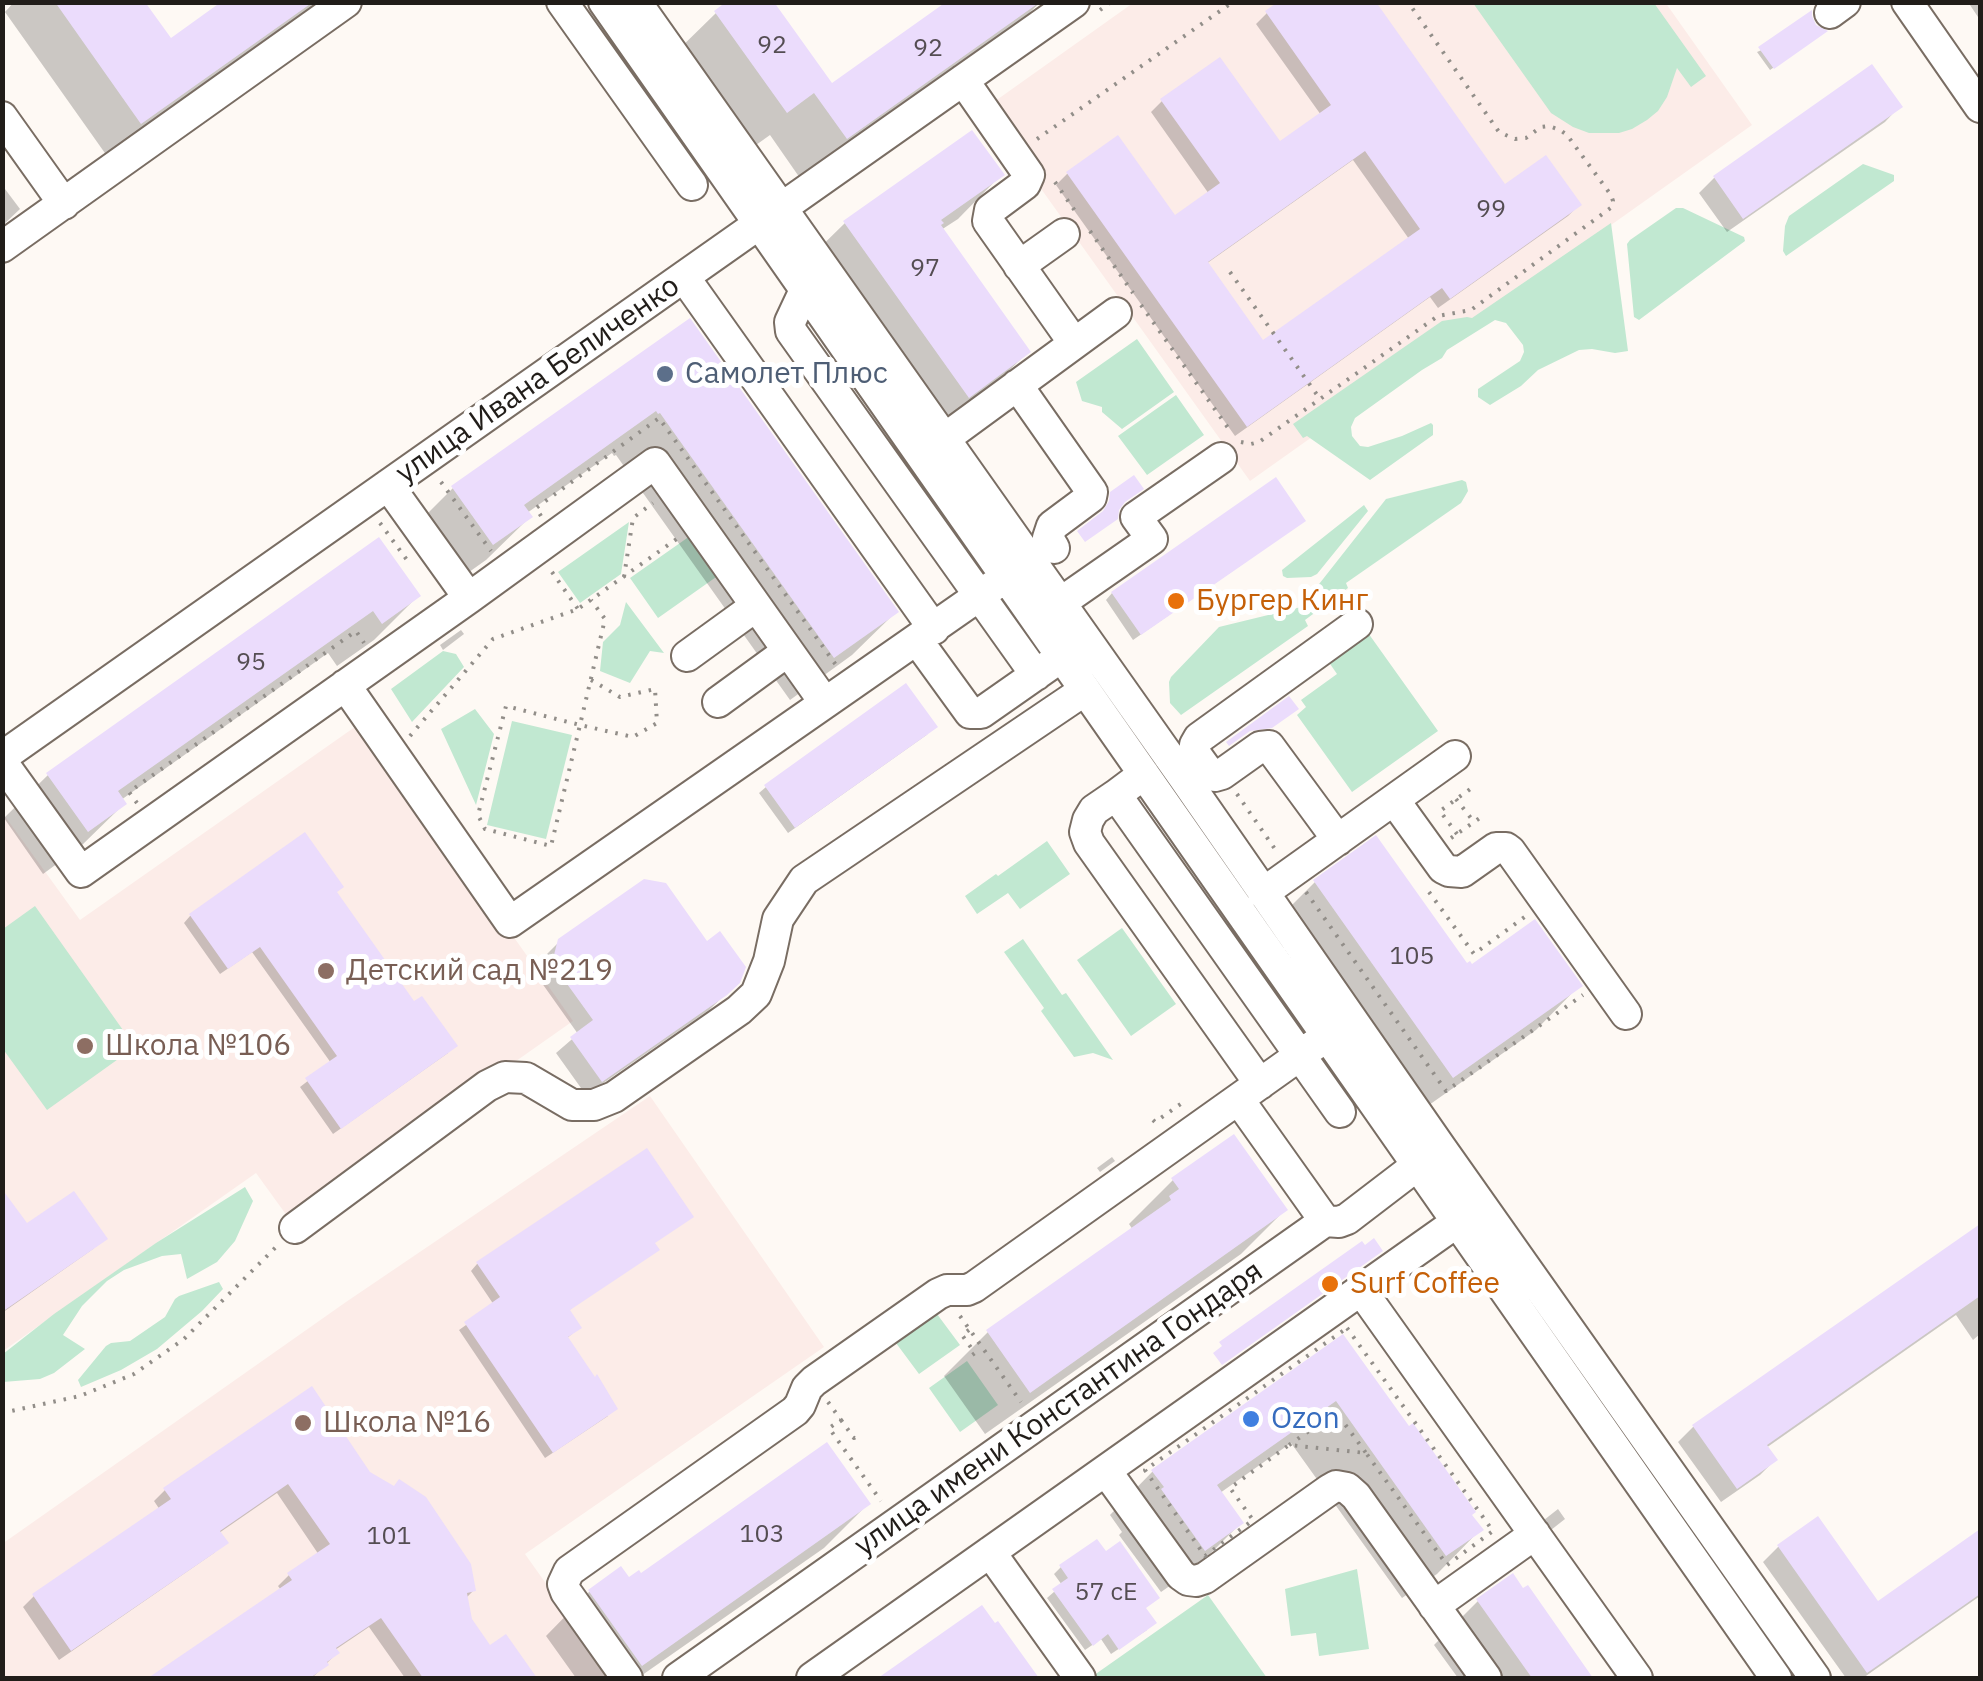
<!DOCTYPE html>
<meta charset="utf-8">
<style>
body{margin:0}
#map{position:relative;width:1983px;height:1681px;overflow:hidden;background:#fef9f4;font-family:"IBM Plex Sans",sans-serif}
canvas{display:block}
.frame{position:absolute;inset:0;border:5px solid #211d19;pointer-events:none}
</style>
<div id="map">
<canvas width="1983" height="1681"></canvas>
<div class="frame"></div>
</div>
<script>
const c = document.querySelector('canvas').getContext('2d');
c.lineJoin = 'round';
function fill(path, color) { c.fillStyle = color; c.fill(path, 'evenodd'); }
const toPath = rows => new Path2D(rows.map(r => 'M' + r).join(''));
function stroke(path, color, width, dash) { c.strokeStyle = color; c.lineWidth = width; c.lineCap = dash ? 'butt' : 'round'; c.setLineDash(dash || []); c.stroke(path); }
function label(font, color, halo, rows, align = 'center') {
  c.font = font + ' "IBM Plex Sans",sans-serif'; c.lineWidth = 10; c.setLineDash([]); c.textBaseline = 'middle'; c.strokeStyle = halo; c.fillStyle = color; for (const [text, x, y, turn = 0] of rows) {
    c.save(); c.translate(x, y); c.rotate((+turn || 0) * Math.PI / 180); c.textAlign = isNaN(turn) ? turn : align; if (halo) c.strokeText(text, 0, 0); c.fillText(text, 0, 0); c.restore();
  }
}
const education = toPath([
 [1665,2,1752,125,1250,481,984,109,1133,3],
 [362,722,573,1021,290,1220,256,1173,3,1351,2,812,80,920],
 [650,1096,824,1347,525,1554,613,1678,3,1678,2,1544,346,1302]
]);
const green = toPath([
 [1473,3,1654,3,1706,76,1691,87,1677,68,1667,97,1658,111,1647,120,1632,129,1619,133,1589,133,1573,127,1551,113],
 [1863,164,1894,175,1894,181,1786,256,1783,251,1785,226,1789,216],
 [1676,208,1683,208,1744,237,1745,241,1639,320,1634,317,1627,244,1630,240],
 [1611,223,1628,351,1615,353,1592,349,1579,350,1538,370,1521,386,1490,405,1478,397,1478,389,1520,361,1524,352,1523,345,1506,323,1495,320,1447,350,1442,358,1422,370,1355,418,1351,427,1352,436,1360,446,1368,447,1402,436,1431,423,1433,425,1433,435,1370,480,1307,436,1303,438,1293,424,1442,321,1467,317,1472,318],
 [1137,339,1174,392,1122,429,1102,412,1102,407,1082,401,1076,382],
 [1176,395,1204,435,1147,475,1118,436],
 [1462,480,1466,482,1468,491,1461,503,1346,583,1348,588,1305,620,1308,626,1181,715,1170,703,1169,682,1171,677,1219,627,1301,607,1386,499],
 [1364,505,1368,511,1317,574,1311,577,1287,578,1283,576,1282,570,1287,566],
 [629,522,621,574,580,603,558,572],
 [690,536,719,575,658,618,630,578],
 [626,602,664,653,650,651,630,683,600,671,603,642,620,625],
 [1366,630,1438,731,1352,792,1297,715,1306,707,1301,700,1337,674,1326,658],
 [443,651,456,654,464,667,412,722,391,689],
 [475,709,494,734,476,805,441,729],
 [512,721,572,735,546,839,487,825],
 [1047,841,1070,874,1020,909,1008,893,977,914,965,896,996,874,998,876],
 [35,906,135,1047,47,1110,3,1049,3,929],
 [1122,928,1176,1004,1131,1036,1077,960],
 [1023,939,1062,995,1066,993,1113,1060,1093,1053,1074,1057,1041,1011,1044,1008,1004,952],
 [245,1187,253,1201,235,1241,217,1262,187,1279,181,1254,162,1256,124,1270,107,1281,82,1306,63,1335,85,1349,54,1373,40,1379,3,1382,3,1354,54,1314,156,1243],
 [219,1282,223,1289,202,1311,157,1349,121,1370,81,1387,78,1380,106,1346,111,1343,130,1341,165,1317,175,1299,179,1296],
 [937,1314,960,1345,919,1374,896,1343],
 [967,1361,998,1405,960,1432,929,1388],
 [1357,1569,1369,1649,1319,1656,1316,1633,1291,1636,1285,1589],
 [1208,1595,1267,1678,1090,1678]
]);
const shadow = toPath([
 [14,2,142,2,170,41,226,2,327,2,107,156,5,12],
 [950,2,1040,2,1005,38,802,181,770,135,742,155,672,56,716,13,831,86],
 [1968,2,1980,2,1980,20],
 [1267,13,1504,188,1579,205,1568,216,1438,308,1430,297,1235,436,1056,185,1067,174,1117,139,1174,219,1209,194,1151,112,1162,101,1279,145,1321,115,1256,24],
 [1353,160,1409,239,1262,343,1206,264],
 [1814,27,1824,32,1770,70,1757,52],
 [1872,67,1899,107,1885,122,1727,232,1699,193,1714,178],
 [1001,175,958,219,941,230,1028,352,984,395,924,439,801,266,845,223],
 [2,185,20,209,2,226],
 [689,321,896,612,852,655,790,700,616,455,614,456,612,453,527,513,530,517,486,560,448,587,409,532,453,488],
 [1296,527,1133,640,1106,600,1112,593],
 [379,541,418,596,374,640,337,666,328,653,121,800,124,804,80,847,43,874,4,818,48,775],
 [461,630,464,634,443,650,440,645],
 [928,734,788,833,759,793,766,787],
 [1315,882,1466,966,1579,986,1536,1030,1409,1119,1271,926],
 [334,894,448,1053,333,1134,300,1087,331,1063,252,952,220,974,184,923,190,916],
 [560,941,738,982,709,1010,586,1095,556,1053,578,1034,539,979,544,957],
 [1233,1138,1285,1210,1241,1254,985,1434,944,1376,988,1332,1133,1230,1129,1224,1173,1180],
 [1112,1157,1115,1161,1100,1172,1097,1168],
 [2,1193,26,1227,104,1239,93,1249,2,1313],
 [1976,1230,1980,1235,1980,1334,1973,1340,1956,1315,1766,1448,1775,1460,1760,1475,1721,1502,1678,1442,1693,1427],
 [653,1244,568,1311,579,1328,566,1339,608,1416,545,1458,459,1330,494,1305,471,1271,477,1264],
 [1343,1337,1480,1530,1437,1574,1402,1598,1291,1443,1220,1493,1241,1523,1197,1567,1161,1592,1119,1535,1122,1532,1110,1515,1153,1471],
 [369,1473,473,1591,466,1598,470,1620,489,1649,506,1637,534,1678,405,1678,369,1627,335,1650,337,1653,312,1678,152,1678,281,1590,278,1586,289,1575,319,1555,277,1493,219,1533,225,1542,214,1553,59,1660,23,1607,34,1596,160,1510,154,1501,165,1490],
 [868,1504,824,1548,638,1678,576,1678,546,1636,589,1592,621,1569,628,1580],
 [1558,1509,1565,1519,1551,1530,1544,1520],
 [1818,1520,1877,1605,1980,1532,1980,1596,1863,1678,1846,1678,1763,1562,1778,1547],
 [1105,1554,1144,1609,1147,1630,1111,1654,1101,1639,1085,1650,1047,1598,1062,1585,1054,1574,1061,1567],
 [1478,1601,1584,1678,1585,1678,1458,1678,1434,1645],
 [982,1608,994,1626,997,1624,1036,1678,883,1678]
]);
const building = toPath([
 [55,2,145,2,171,38,221,2,313,2,141,124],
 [726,2,774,2,832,83,946,2,1040,2,847,139,814,93,787,113,714,11],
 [1278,2,1376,2,1505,184,1546,155,1582,205,1450,299,1442,288,1247,427,1066,172,1118,135,1175,215,1220,183,1160,99,1220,57,1280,141,1331,105,1265,11],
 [1365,151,1420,229,1263,340,1208,262],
 [1812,10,1812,16,1816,25,1828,31,1774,69,1758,47],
 [1872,64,1903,107,1743,219,1713,176],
 [972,130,1005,175,941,220,944,223,941,225,1031,352,969,398,843,221],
 [690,318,899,612,834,658,660,413,658,414,656,411,524,505,533,517,493,545,451,486],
 [1134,475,1144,489,1125,502,1119,510,1118,519,1085,542,1077,531,1103,511,1109,501,1110,492],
 [1276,477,1306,521,1141,635,1111,592],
 [379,537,421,596,382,624,373,611,118,791,127,804,88,832,46,773],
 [906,683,938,727,795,828,764,785],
 [1289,696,1299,709,1272,728,1250,731,1229,746,1226,742],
 [305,832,344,887,337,892,414,1001,422,996,458,1046,341,1129,305,1078,337,1056,260,947,228,969,189,914],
 [1376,835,1467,963,1470,961,1472,964,1535,919,1583,986,1453,1078,1313,880],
 [644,879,666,883,707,941,720,931,746,967,740,983,727,995,602,1082,570,1037,593,1020,552,963,558,939],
 [1234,1134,1288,1210,1030,1393,986,1330,1171,1200,1169,1196,1179,1189,1171,1178],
 [647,1148,694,1217,655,1243,660,1250,570,1310,582,1328,568,1337,595,1377,597,1374,618,1409,553,1453,464,1322,500,1297,476,1262],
 [2,1189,27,1223,74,1191,108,1239,2,1312],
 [1980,1224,1980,1296,1767,1445,1778,1460,1737,1489,1692,1425],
 [1374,1238,1383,1251,1222,1365,1213,1353,1222,1346,1219,1342,1362,1241,1365,1245],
 [1343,1334,1409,1426,1413,1423,1476,1512,1472,1515,1484,1530,1446,1556,1336,1401,1217,1485,1244,1523,1205,1551,1161,1489,1164,1487,1151,1470],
 [312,1386,370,1472,394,1486,399,1479,426,1497,471,1564,476,1591,467,1593,472,1619,490,1645,506,1634,537,1678,423,1678,381,1618,336,1648,340,1653,327,1662,329,1665,310,1678,148,1678,292,1580,287,1573,330,1544,288,1484,220,1531,229,1543,71,1651,32,1594,171,1499,163,1488],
 [827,1442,871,1504,642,1666,588,1590,621,1566,629,1577,639,1570,641,1573],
 [1818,1516,1878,1601,1980,1529,1980,1594,1867,1673,1777,1545],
 [1097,1539,1106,1551,1120,1541,1160,1598,1146,1608,1157,1623,1119,1650,1108,1634,1093,1646,1052,1589,1068,1578,1059,1565],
 [1513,1573,1523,1588,1528,1585,1593,1678,1532,1678,1476,1599],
 [982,1605,995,1623,998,1621,1039,1678,878,1678]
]);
const path = toPath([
 [1100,10,1111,2],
 [1037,139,1233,2],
 [1055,182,1075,211],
 [1090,231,1133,293],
 [1230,272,1320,399],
 [1141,305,1231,432],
 [1241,442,1251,444,1259,442,1438,316,1471,310,1612,207,1613,201,1611,195,1567,135,1560,130,1549,126,1541,127,1526,138,1515,139,1499,132,1408,2],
 [441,482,491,551],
 [541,516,536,508,659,418,836,665],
 [380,523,407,560],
 [552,572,578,609],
 [624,577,633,518,653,503],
 [591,680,620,697,655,689,657,723,633,737,580,725,506,706,478,815,485,829,551,846,580,725,605,619,591,600],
 [410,736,493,639,578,609,678,538],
 [1237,794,1277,852],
 [1456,799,1474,822],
 [137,803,129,792,356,631,364,643],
 [1457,834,1440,811,1473,787],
 [1451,838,1484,815],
 [1306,892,1446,1091,1583,995],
 [1429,892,1474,954,1526,916],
 [1153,1120,1155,1122,1182,1103,1184,1106],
 [960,1316,1021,1402],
 [1347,1328,1493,1531,1447,1565,1366,1453,1289,1445,1230,1488,1253,1520,1205,1556,1145,1470,1347,1328],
 [969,1330,962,1335,975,1353,971,1356],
 [828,1402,841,1420,829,1428,881,1501],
 [2,1413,80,1396,134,1374,184,1339,277,1246],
 [841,1420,854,1438,858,1436],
 [1289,1445,1336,1412,1366,1453]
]);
const minor = toPath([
 [562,2,692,185],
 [604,2,1776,1678],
 [636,2,1182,775,1441,1148,1815,1678],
 [1907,2,1980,107],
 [1830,13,1845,2],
 [963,80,1029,175,1025,184,990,210,988,221,1074,343],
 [2,117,64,204],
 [2,247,346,2],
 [1019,266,1064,234],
 [684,277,934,629],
 [805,290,790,322,791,331,1036,675],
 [1017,385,1092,492,1091,497,1052,526,1048,538,1054,548],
 [944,439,1116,313],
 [388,485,469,598],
 [1060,603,1152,539,1136,517,1221,458],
 [917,640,970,713,981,713,1051,664],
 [687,656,756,606],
 [345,685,510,922,825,703],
 [718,702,788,651],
 [2,757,1074,2],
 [2,762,81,872,469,598,655,463,825,703,1006,577],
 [1144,774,1116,795,1340,1112],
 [1116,795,1094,810,1088,820,1085,832,1089,843,1260,1084],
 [1394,800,1443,868,1449,871,1462,872,1496,848,1506,848,1510,851,1626,1014],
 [1338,840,1269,746,1260,747,1222,774,1215,776,1210,774,1194,752,1195,745,1199,738,1357,624],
 [1263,893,1455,756],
 [1239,1100,1325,1221],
 [295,1228,487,1086,505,1077,526,1078,572,1105,594,1105,614,1097,739,1010,756,994,769,961,778,919,804,880,1085,690],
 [1361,1290,1637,1678],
 [1106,1471,1181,1575,1188,1580,1196,1581,1205,1578,1329,1490,1336,1486,1347,1488,1356,1496,1486,1678],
 [990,1552,1080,1678],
 [1434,1606,1535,1534],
 [627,1678,566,1592,563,1584,569,1571,795,1411,800,1405,807,1388,814,1381,938,1294,947,1290,967,1290,974,1287,1327,1036],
 [678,1678,1325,1221,1339,1222,1347,1219,1432,1154],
 [812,1678,1457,1222]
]);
const markers = [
 [665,374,10,"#5c6f8a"],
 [1176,601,10,"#e8710a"],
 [326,971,10,"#8d6e63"],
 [85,1046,10,"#8d6e63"],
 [1330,1284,10,"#e8710a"],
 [1251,1419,10,"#3f7fe0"],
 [303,1423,10,"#8d6e63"]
];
const numberNames = [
 ["92",772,46],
 ["92",928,49],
 ["99",1491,210],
 ["97",925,269],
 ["95",251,663],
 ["105",1412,957],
 ["103",762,1535],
 ["101",389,1537],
 ["57 сЕ",1106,1593]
];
const serviceNames = [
 ["Самолет Плюс",685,374]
];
const streetNames = [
 ["улица Ивана Беличенко",538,380,-35],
 ["улица имени Константина Гондаря",1059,1409,-35]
];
const foodNames = [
 ["Бургер Кинг",1196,601],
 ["Surf Coffee",1350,1284]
];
const educationNames = [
 ["Детский сад №219",346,971],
 ["Школа №106",105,1046],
 ["Школа №16",323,1423]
];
const shopNames = [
 ["Ozon",1271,1419]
];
fill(education, '#fcece8');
fill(green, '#c1e8d1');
fill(shadow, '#0003');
fill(building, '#ebdcfc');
stroke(minor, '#796d63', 34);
stroke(path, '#928e89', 4, [2.5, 8]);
stroke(minor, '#fff', 30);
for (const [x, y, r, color] of markers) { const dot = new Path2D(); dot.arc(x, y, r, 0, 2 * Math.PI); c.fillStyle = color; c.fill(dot); stroke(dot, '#fff', 4); }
label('25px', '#544d52', null, numberNames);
label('30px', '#4e5e75', '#fff', serviceNames, 'left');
label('30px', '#211d19', '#fff', streetNames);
label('30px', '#c56008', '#fff', foodNames, 'left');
label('30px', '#785e54', '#fff', educationNames, 'left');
label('30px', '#366cbe', '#fff', shopNames, 'left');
</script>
